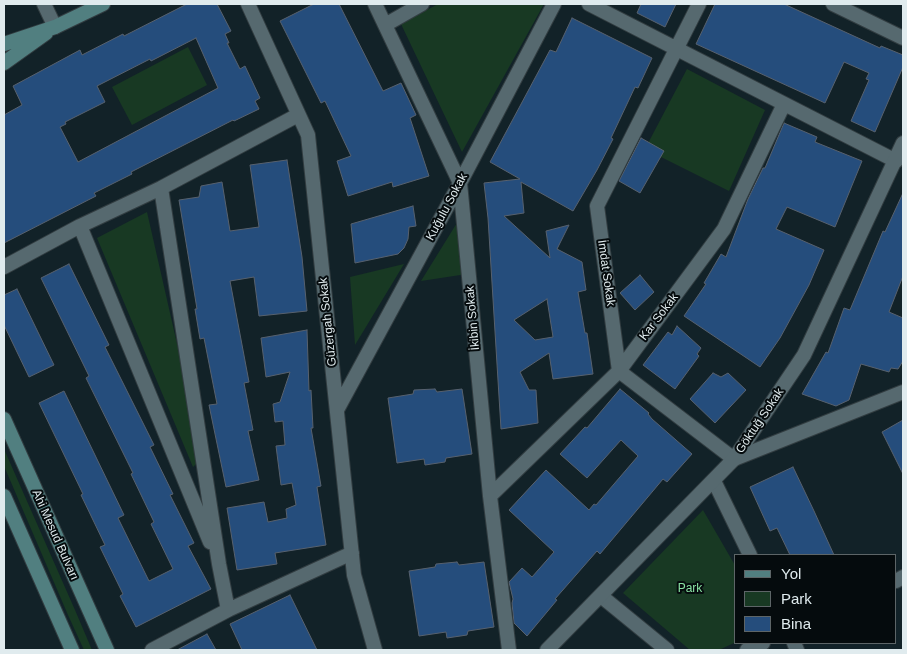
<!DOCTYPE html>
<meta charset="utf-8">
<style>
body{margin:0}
#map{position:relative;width:907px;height:654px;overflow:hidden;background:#122228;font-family:Helvetica,sans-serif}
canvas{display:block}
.frame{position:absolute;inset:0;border:5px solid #e0ebee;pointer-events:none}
.legend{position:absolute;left:734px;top:554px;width:162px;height:90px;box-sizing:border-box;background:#050b0d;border:1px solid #5d6567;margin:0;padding:6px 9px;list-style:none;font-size:15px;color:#e0ebee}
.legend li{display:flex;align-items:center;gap:10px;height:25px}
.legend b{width:25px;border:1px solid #5d6567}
</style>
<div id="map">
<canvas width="907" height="654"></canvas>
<div class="frame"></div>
<ul class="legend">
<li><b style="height:6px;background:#517f80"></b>Yol</li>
<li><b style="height:14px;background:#183923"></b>Park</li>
<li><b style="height:14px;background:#254d7c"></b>Bina</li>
</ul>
</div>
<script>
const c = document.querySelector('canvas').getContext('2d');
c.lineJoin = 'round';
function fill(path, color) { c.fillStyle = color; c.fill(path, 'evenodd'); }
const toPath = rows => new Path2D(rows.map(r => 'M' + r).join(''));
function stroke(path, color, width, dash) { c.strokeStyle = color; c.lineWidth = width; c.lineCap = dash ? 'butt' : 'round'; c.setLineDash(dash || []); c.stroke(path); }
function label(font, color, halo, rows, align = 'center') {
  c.font = font + ' Helvetica,sans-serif'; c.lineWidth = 4; c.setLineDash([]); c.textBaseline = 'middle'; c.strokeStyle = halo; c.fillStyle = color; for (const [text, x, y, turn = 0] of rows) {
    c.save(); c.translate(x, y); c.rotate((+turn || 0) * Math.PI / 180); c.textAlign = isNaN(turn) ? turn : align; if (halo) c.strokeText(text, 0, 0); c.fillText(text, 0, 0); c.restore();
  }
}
const green = toPath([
 [438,4,544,4,462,152,401,24],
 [188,47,207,85,132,125,112,87],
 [687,69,765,110,729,191,645,149],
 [147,212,188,392,199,461,193,467,97,238],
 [460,218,467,274,421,281],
 [404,264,355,345,350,277],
 [4,449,75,610,92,650,84,650,68,615,4,466],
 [703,510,736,567,736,642,719,650,690,650,623,593]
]);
const building = toPath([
 [187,4,217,4,231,31,225,34,229,43,227,43,240,69,245,66,260,98,255,101,259,109,234,121,233,120,131,172,132,174,94,193,96,196,4,243,4,115,22,105,13,86,80,50,82,55,123,34,124,36,187,4],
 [196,38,218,88,78,162,60,127,66,124,65,122,105,102,97,86,150,59,151,61,196,38],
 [314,4,339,4,383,91,401,83,416,115,410,118,429,176,393,187,392,182,348,196,337,161,351,156,325,101,321,103,280,21,314,4],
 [641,4,676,4,665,27,637,13,641,4],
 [715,4,784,4,880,48,881,46,903,55,903,67,875,132,851,121,869,80,866,79,869,73,844,62,825,103,696,44,715,4],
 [572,18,652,58,638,88,635,87,611,138,613,139,597,170,573,211,521,182,524,213,504,216,550,258,546,231,569,225,557,249,582,262,586,290,578,292,585,333,587,333,593,374,553,379,549,353,520,372,529,390,536,390,538,423,501,429,488,218,484,183,520,179,490,162,550,50,556,52,572,18],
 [547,299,553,337,535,340,514,320,547,299],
 [784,123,817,137,815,142,862,161,835,227,787,207,776,229,824,250,809,285,780,338,760,367,684,316,706,284,704,283,721,254,726,257,748,199,763,168,765,168,784,123],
 [641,138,664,151,640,193,619,181,641,138],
 [287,160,302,257,307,311,259,316,254,277,230,281,249,382,244,383,253,430,248,431,259,480,226,487,209,405,217,404,204,338,200,339,195,309,197,309,179,200,199,197,201,186,222,182,230,231,259,227,250,165,287,160],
 [903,193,903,276,889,312,903,318,903,361,898,369,891,368,889,372,861,364,849,400,836,406,802,394,826,352,828,353,844,308,850,310,883,231,885,232,903,193],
 [413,206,416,226,409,227,408,239,404,248,398,254,355,263,351,224,413,206],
 [69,264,109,345,105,347,154,445,150,447,173,494,170,495,194,543,188,546,211,589,136,627,120,596,123,594,100,547,105,545,81,495,83,494,39,403,64,391,124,515,118,518,149,581,173,569,151,524,154,522,131,474,133,473,86,378,89,376,41,278,69,264],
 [640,275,654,292,635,310,620,293,640,275],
 [17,289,54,365,29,377,4,325,4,295,17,289],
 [677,326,701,348,697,354,699,356,675,389,643,365,668,332,672,335,677,326],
 [307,330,309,391,311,390,313,428,311,428,321,486,317,487,326,545,275,553,277,564,237,570,227,508,264,502,268,522,287,518,286,509,296,505,292,483,281,485,276,446,285,445,283,421,275,422,273,404,280,402,290,372,266,377,261,338,307,330],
 [713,373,721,377,728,373,746,390,715,423,690,399,713,373],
 [435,389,437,392,462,389,472,454,446,458,445,462,425,465,424,459,397,463,388,398,413,394,414,390,435,389],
 [620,389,649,413,648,414,652,419,692,454,667,482,663,479,600,554,597,551,555,599,557,600,527,636,514,623,512,603,513,599,509,582,522,568,532,577,554,552,509,510,546,470,589,510,594,504,596,505,638,456,621,440,587,478,560,454,585,427,587,428,620,389],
 [903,420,903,474,882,432,903,420],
 [793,467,814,511,834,555,790,555,777,528,770,531,750,487,793,467],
 [457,562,459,565,484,562,494,627,468,631,467,635,447,638,446,632,419,636,409,571,435,567,436,564,457,562],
 [290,595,317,650,242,650,230,624,290,595],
 [207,634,216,650,177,650,207,634]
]);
const minor = toPath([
 [44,4,55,27],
 [248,4,308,135,354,575,375,650],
 [375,4,460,183,490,496,509,650],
 [589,4,896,161],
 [699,4,597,206,619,371,734,459,903,392],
 [833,4,903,38],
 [385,25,422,4],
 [161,188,219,564,228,610],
 [80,226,210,542],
 [4,267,80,226,161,188,298,115],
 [337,410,460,183,554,4],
 [714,481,750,555],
 [490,496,619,371,724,229,784,104],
 [896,581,903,577],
 [601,596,667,650],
 [794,643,797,650],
 [152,650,228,610,352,553],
 [747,650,763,643]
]);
const tertiary = toPath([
 [547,650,734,459,804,355,903,143]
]);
const secondary = toPath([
 [4,44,55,27,103,4],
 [4,63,46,33],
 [4,419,107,650],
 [4,496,72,650]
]);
const streetNames = [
 ["Kuğulu Sokak",447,207,-62],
 ["İmdat Sokak",606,273,82],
 ["Kar Sokak",659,317,-53],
 ["İkibin Sokak",473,318,-95],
 ["Güzergah Sokak",328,322,-96],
 ["Göktuğ Sokak",760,421,-56],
 ["Ahi Mesud Bulvarı",55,535,66]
];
const parkNames = [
 ["Park",690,589]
];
fill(green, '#183923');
fill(building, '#254d7c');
stroke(building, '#57616e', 1);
stroke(minor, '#323d41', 16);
stroke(tertiary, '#323d41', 16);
stroke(secondary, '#323d41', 16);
stroke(minor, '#56696f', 14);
stroke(tertiary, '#56696f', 14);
stroke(secondary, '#517f80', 14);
label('12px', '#e0ebee', '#050b0d', streetNames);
label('12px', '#88e0a2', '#050b0d', parkNames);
</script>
